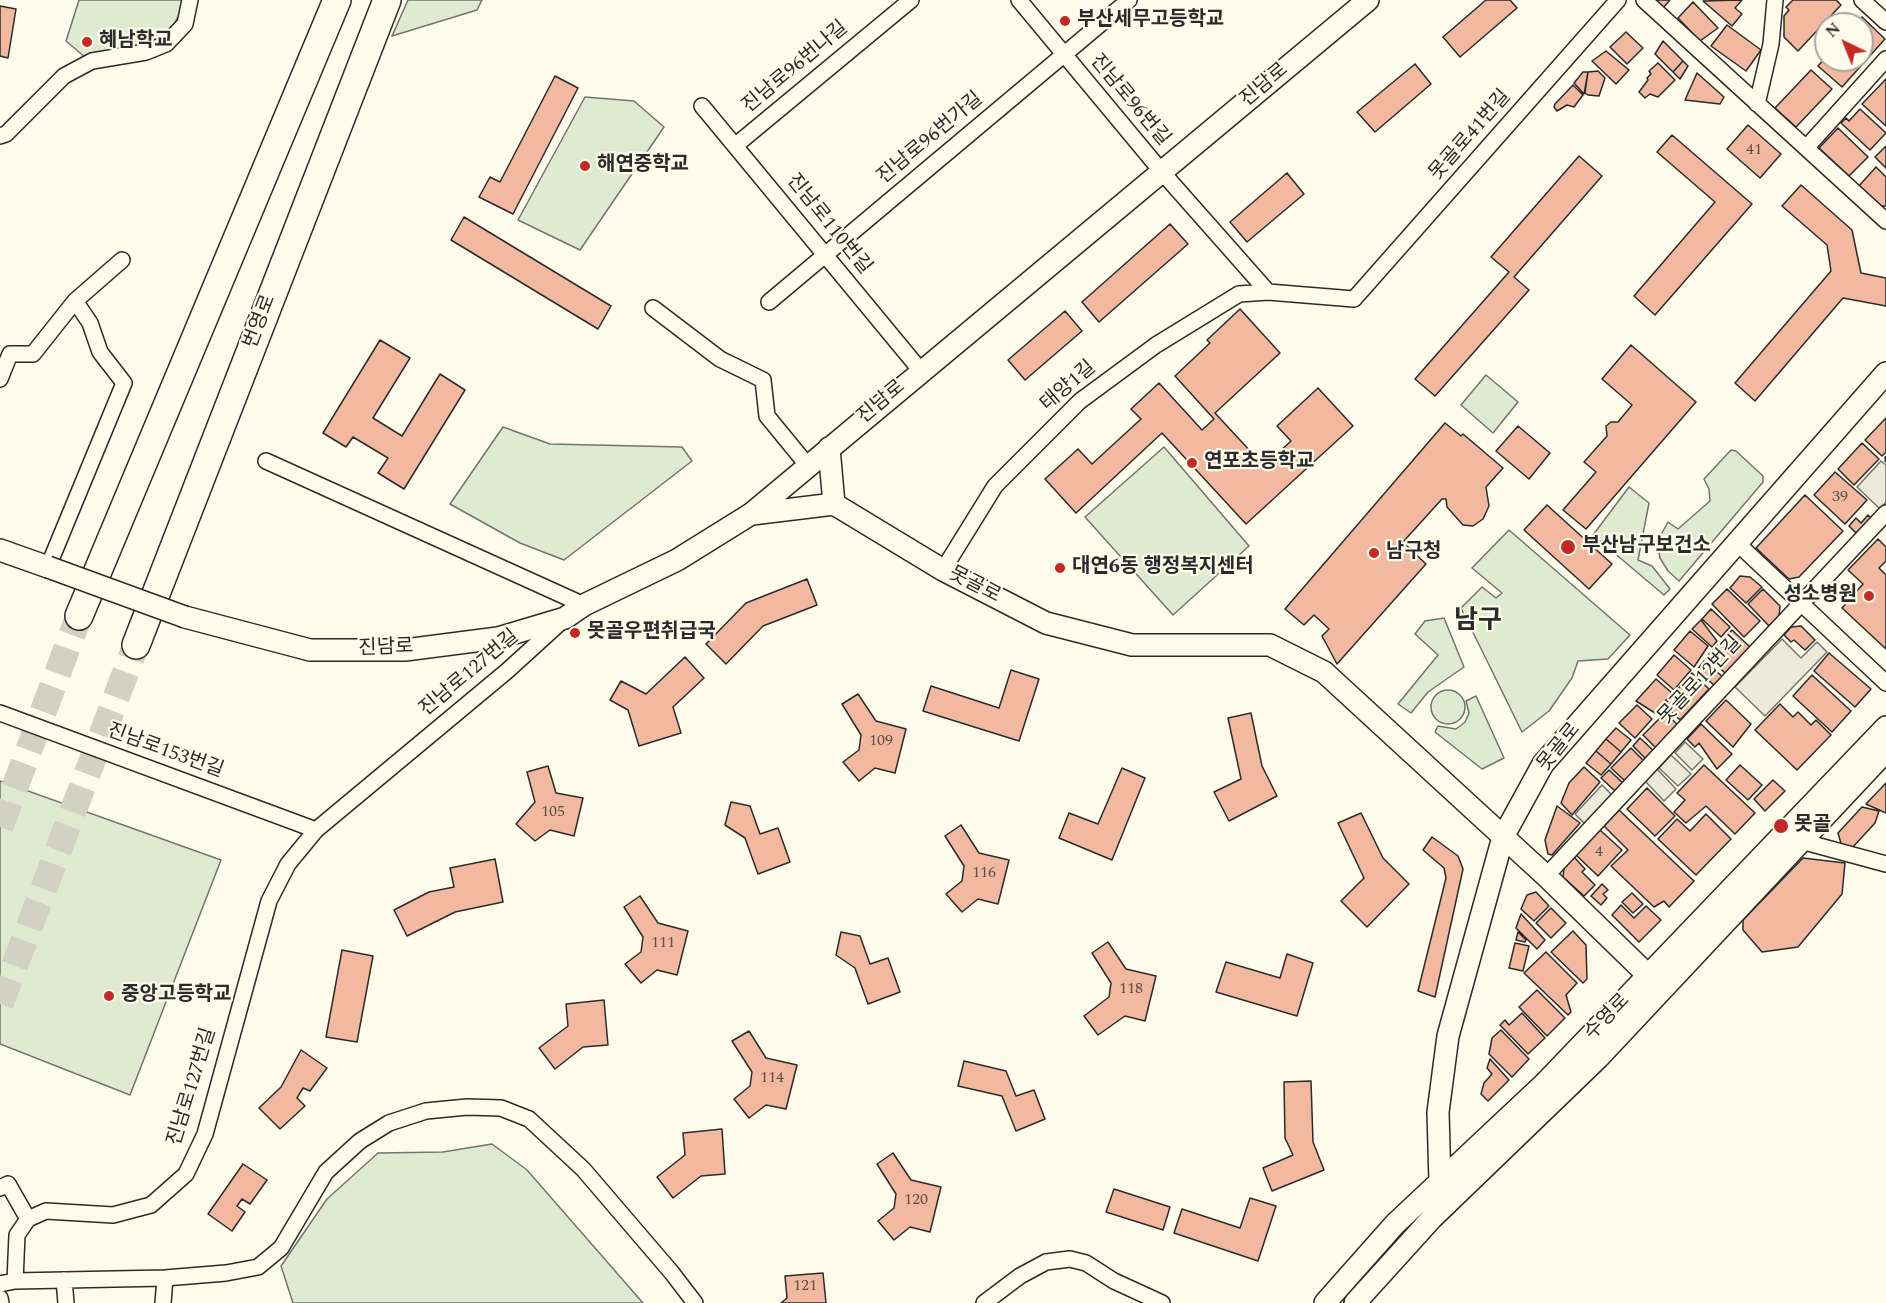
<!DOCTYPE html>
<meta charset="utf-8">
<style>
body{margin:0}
#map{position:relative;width:1886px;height:1303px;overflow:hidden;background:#fdfbea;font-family:Spectral,serif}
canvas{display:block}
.north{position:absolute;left:1814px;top:12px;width:60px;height:60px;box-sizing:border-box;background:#fdfbea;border:2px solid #a9a89e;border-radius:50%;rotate:317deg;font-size:16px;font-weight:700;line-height:24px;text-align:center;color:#2b2b2b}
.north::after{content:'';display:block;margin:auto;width:21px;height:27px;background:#c62828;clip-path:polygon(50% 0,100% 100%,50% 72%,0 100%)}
</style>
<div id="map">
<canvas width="1886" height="1303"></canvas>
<div class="north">N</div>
</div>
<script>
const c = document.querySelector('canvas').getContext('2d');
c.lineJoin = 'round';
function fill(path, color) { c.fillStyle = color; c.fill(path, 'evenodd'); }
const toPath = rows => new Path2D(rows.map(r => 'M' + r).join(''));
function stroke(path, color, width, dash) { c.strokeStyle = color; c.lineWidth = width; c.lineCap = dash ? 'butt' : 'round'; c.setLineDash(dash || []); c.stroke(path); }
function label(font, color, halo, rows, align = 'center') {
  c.font = font + ' Spectral,"Noto Sans KR",serif'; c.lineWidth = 4.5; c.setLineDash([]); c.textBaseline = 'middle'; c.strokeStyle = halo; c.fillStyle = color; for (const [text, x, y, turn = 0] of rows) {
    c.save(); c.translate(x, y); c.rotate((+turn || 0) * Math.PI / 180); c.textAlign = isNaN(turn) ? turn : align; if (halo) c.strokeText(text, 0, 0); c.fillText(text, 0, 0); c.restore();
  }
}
const green = toPath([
 [79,0,186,0,171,31,155,43,86,58,66,41,79,0],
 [408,0,482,0,477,10,392,36,408,0],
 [585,97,634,101,664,127,580,250,518,220,585,97],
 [1486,375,1518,402,1493,433,1461,405,1486,375],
 [503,427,550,444,682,447,692,461,564,560,520,543,450,504,503,427],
 [1164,447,1249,546,1173,615,1085,517,1164,447],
 [1731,450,1736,451,1763,476,1763,482,1679,581,1668,571,1660,558,1657,542,1668,522,1678,529,1710,501,1709,489,1704,479,1731,450],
 [1629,487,1649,503,1638,560,1652,566,1670,589,1664,595,1593,535,1629,487],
 [1509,530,1630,635,1608,659,1578,661,1572,678,1549,711,1522,732,1461,608,1482,587,1496,598,1502,593,1472,568,1509,530],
 [1444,618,1464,667,1428,692,1411,713,1398,704,1438,655,1415,634,1425,621,1444,618],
 '1431 707a17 17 0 1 1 34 0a17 17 0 1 1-34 0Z',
 [1476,696,1504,758,1482,769,1435,732,1438,726,1456,729,1465,722,1469,713,1466,701,1476,696],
 [0,781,221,860,130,1095,0,1044,0,781],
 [492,1144,527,1170,643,1303,293,1303,281,1266,327,1199,378,1153,443,1152,492,1144]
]);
const parking = toPath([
 [1881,461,1886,465,1886,502,1880,509,1857,487,1881,461],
 [1782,639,1801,658,1817,642,1827,652,1765,716,1735,687,1782,639],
 [1685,742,1703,759,1692,770,1675,753,1685,742],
 [1671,755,1691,774,1678,786,1659,768,1671,755],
 [1657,769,1676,789,1664,801,1645,781,1657,769],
 [1602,785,1612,795,1585,824,1575,814,1602,785]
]);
const building = toPath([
 [1486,0,1510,0,1517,8,1460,57,1443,37,1486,0],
 [1655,0,1670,0,1663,8,1655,0],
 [1742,0,1735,8,1742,14,1732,26,1703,1,1742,0],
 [1793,0,1836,0,1841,5,1798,51,1784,37,1784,16,1789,10,1786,7,1793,0],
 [1693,2,1718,28,1700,41,1678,18,1693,2],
 [0,6,16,9,8,58,0,56,0,6],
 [1862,17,1885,39,1842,87,1818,66,1826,57,1826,60,1862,60,1862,24,1856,24,1862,17],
 [1727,25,1761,50,1746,71,1711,46,1727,25],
 [1626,32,1643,48,1627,64,1610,47,1626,32],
 [1663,41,1683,61,1673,72,1655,54,1663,41],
 [1606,51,1629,70,1616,84,1592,61,1606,51],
 [1683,61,1688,66,1680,79,1673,72,1683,61],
 [1658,63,1675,80,1658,97,1650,94,1645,98,1639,92,1648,80,1647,78,1651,74,1649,71,1658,63],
 [1415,64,1431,84,1375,132,1357,112,1415,64],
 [1811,70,1832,89,1796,127,1775,108,1811,70],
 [1598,71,1605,78,1599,96,1588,95,1585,93,1588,72,1598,71],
 [1583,72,1588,72,1584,94,1574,83,1583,72],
 [1697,73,1724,97,1720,104,1685,100,1697,73],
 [555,76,578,88,513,214,479,197,490,177,500,182,555,76],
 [1886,79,1886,126,1862,104,1886,79],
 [1573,85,1583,95,1574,107,1567,105,1557,111,1554,107,1555,104,1573,85],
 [1860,109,1886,133,1870,150,1841,123,1846,118,1849,121,1860,109],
 [1748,125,1781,154,1760,178,1727,149,1748,125],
 [1838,128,1868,157,1849,176,1819,148,1838,128],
 [1672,135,1752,204,1655,315,1634,296,1715,202,1657,152,1672,135],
 [1886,146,1886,168,1875,157,1886,146],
 [1579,156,1602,176,1514,277,1529,290,1435,396,1415,379,1509,272,1491,257,1579,156],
 [1876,167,1886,177,1886,206,1879,206,1858,187,1876,167],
 [1287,173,1304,194,1247,242,1230,222,1287,173],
 [1801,185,1852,230,1861,273,1886,278,1886,306,1843,298,1755,401,1735,383,1831,271,1827,245,1782,206,1801,185],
 [464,217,611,306,598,329,451,240,464,217],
 [1170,224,1188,244,1099,322,1082,302,1170,224],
 [1240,309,1280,353,1215,413,1264,466,1291,441,1277,426,1318,388,1353,426,1246,524,1162,433,1076,513,1045,479,1078,449,1092,464,1141,419,1131,409,1159,383,1202,430,1214,419,1175,376,1210,343,1207,340,1240,309],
 [1065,311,1082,331,1025,380,1008,360,1065,311],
 [380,340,410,358,373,418,402,436,440,374,465,390,404,489,378,473,388,458,353,437,346,447,323,433,380,340],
 [1631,345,1696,402,1586,529,1563,510,1596,472,1584,462,1607,436,1606,426,1611,422,1618,422,1632,405,1602,379,1631,345],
 [1886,418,1886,452,1882,456,1865,440,1886,418],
 [1445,423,1461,436,1463,434,1503,468,1486,487,1489,506,1483,519,1473,526,1463,525,1447,507,1446,499,1442,499,1403,542,1426,564,1337,664,1322,636,1329,629,1314,615,1304,625,1285,609,1445,423],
 [1518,426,1550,453,1529,479,1496,451,1518,426],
 [1862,443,1879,459,1854,485,1838,469,1862,443],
 [1835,472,1867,500,1845,524,1814,495,1835,472],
 [1805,495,1843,531,1799,577,1789,579,1756,548,1805,495],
 [1547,505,1612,564,1589,589,1524,530,1547,505],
 [1868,515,1871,518,1856,533,1849,526,1856,518,1861,523,1868,515],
 [1878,539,1886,547,1886,561,1879,568,1886,575,1886,649,1842,608,1863,584,1848,570,1878,539],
 [1740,576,1750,577,1762,587,1746,603,1730,588,1740,576],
 [807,579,817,605,763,626,726,664,706,644,746,603,807,579],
 [1727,589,1760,621,1744,637,1712,604,1727,589],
 [1763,589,1780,606,1779,616,1769,626,1748,604,1763,589],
 [1711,609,1730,627,1721,637,1702,619,1711,609],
 [1701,620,1717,641,1712,647,1692,629,1701,620],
 [1801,626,1815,640,1805,650,1794,640,1791,642,1784,635,1791,627,1801,626],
 [1732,630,1750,647,1725,673,1707,656,1732,630],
 [1690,631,1708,646,1694,667,1674,650,1690,631],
 [1829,653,1871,689,1855,707,1814,671,1829,653],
 [1674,655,1691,670,1674,690,1657,675,1674,655],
 [685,657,704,678,673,707,681,733,639,746,628,710,610,700,621,681,646,694,685,657],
 [1704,661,1723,677,1715,686,1697,670,1704,661],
 [1011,670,1039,679,1019,741,923,711,931,686,999,708,1011,670],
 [1692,673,1709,689,1680,720,1664,705,1692,673],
 [1812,675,1851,711,1832,732,1793,696,1812,675],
 [1656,679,1672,693,1655,713,1636,701,1656,679],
 [858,694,876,721,906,729,895,773,875,768,859,781,843,762,859,750,861,735,842,704,858,694],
 [1726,700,1751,724,1733,747,1706,721,1726,700],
 [1780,704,1793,717,1798,712,1811,725,1816,720,1831,735,1797,770,1755,730,1780,704],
 [1637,705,1652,719,1635,738,1619,723,1637,705],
 [1251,713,1262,766,1277,796,1229,821,1214,792,1241,779,1228,718,1251,713],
 [1665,713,1679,726,1657,749,1643,735,1665,713],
 [1701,724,1732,754,1717,769,1699,743,1695,747,1687,739,1701,724],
 [1616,728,1631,740,1621,752,1606,739,1616,728],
 [1640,738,1655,752,1647,760,1633,746,1640,738],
 [1606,739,1621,752,1611,764,1596,751,1606,739],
 [1631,748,1645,762,1625,781,1611,768,1631,748],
 [1596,751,1611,764,1601,775,1586,763,1596,751],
 [1704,765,1755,813,1735,834,1706,806,1686,823,1674,812,1685,800,1677,793,1704,765],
 [1740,765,1762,785,1748,800,1726,780,1740,765],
 [548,766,556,793,583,798,574,836,550,830,535,841,516,824,535,802,527,772,548,766],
 [1584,767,1600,782,1572,815,1561,803,1569,783,1584,767],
 [1122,768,1145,778,1112,860,1059,838,1069,813,1098,824,1122,768],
 [1609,770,1623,783,1615,791,1601,778,1609,770],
 [1773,780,1785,791,1765,811,1754,799,1773,780],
 [1886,783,1886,813,1866,804,1886,783],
 [1647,788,1675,816,1655,836,1627,809,1647,788],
 [731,802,750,806,760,834,778,828,790,862,758,874,745,838,725,825,731,802],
 [1557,806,1580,823,1552,855,1548,854,1545,840,1557,806],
 [1862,807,1879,811,1875,823,1852,848,1842,847,1838,833,1862,807],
 [1619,810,1694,881,1669,907,1664,901,1654,907,1611,866,1628,850,1604,826,1619,810],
 [1361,813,1383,858,1409,884,1367,927,1341,901,1364,878,1338,823,1361,813],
 [1706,814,1731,839,1696,875,1658,839,1677,819,1690,831,1706,814],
 [961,825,979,853,1009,860,998,904,978,899,962,912,946,894,962,881,964,866,945,836,961,825],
 [1600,830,1622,850,1598,876,1576,855,1600,830],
 [1432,837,1458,856,1463,869,1435,997,1418,991,1446,878,1444,868,1423,850,1432,837],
 [1574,857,1585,869,1582,872,1595,885,1584,896,1563,877,1564,868,1574,857],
 [1803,858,1845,863,1842,894,1798,947,1762,952,1743,930,1743,920,1803,858],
 [495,859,503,902,455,912,407,936,394,910,429,892,454,887,450,868,495,859],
 [1602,884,1608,890,1603,894,1607,898,1601,905,1591,896,1602,884],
 [1536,892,1549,906,1534,921,1521,909,1527,895,1536,892],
 [1632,893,1643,904,1633,913,1622,902,1632,893],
 [640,896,658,923,688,931,677,975,657,970,641,983,625,964,641,952,643,937,624,907,640,896],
 [1621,905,1634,918,1646,906,1661,920,1639,942,1612,915,1621,905],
 [1551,908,1566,923,1551,938,1536,923,1551,908],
 [1521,914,1545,940,1537,949,1516,928,1521,914],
 [1573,931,1586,945,1587,979,1583,983,1551,952,1573,931],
 [841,932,860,936,870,964,888,958,900,992,868,1004,855,968,836,955,841,932],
 [1518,932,1526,940,1525,942,1516,940,1518,932],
 [1108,942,1126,969,1156,976,1145,1021,1125,1016,1098,1035,1084,1016,1109,997,1111,983,1092,953,1108,942],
 [1515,943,1529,946,1523,971,1509,968,1515,943],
 [342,950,373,956,357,1042,326,1037,342,950],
 [1546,952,1577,983,1566,995,1571,1012,1568,1015,1524,973,1546,952],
 [1287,954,1313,963,1297,1016,1216,992,1226,962,1280,978,1287,954],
 [1537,990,1565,1018,1547,1036,1519,1007,1537,990],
 [604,1000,608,1045,583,1047,555,1069,539,1048,568,1026,566,1004,604,1000],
 [1522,1013,1545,1038,1528,1054,1500,1025,1505,1020,1509,1025,1522,1013],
 [1501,1030,1529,1059,1512,1077,1489,1054,1492,1038,1501,1030],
 [749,1031,766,1058,797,1065,786,1109,766,1105,749,1118,734,1099,750,1086,752,1072,732,1041,749,1031],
 [301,1050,327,1068,310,1091,303,1088,297,1098,305,1106,280,1129,259,1108,281,1087,301,1050],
 [1490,1059,1509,1080,1488,1101,1481,1094,1484,1083,1492,1074,1487,1068,1490,1059],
 [964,1061,1006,1071,1016,1096,1034,1090,1045,1119,1016,1131,1002,1096,958,1086,964,1061],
 [1311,1081,1313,1142,1324,1170,1272,1191,1263,1168,1293,1155,1285,1138,1284,1082,1311,1081],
 [722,1129,725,1174,701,1176,673,1198,657,1177,685,1155,683,1133,722,1129],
 [893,1153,911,1180,941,1187,930,1232,910,1227,894,1240,878,1221,894,1208,896,1194,877,1164,893,1153],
 [243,1164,267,1180,250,1204,242,1199,237,1206,245,1212,232,1231,208,1214,243,1164],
 [1114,1189,1170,1207,1163,1230,1106,1212,1114,1189],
 [1250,1198,1276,1206,1258,1261,1174,1233,1182,1209,1240,1228,1250,1198],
 [823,1273,826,1303,781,1303,787,1298,785,1276,823,1273]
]);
const highwayTunnel = toPath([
 [0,827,79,616],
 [0,1004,136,645]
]);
const street = toPath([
 [1019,0,1162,172,1268,292,1354,299,1618,0],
 [1644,0,1886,221],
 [1862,0,1886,22],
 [1757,104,1771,44,1775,0],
 [702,106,921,371],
 [0,136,6,134,64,76,92,61,146,52,166,44,185,24,190,0],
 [736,145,911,0],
 [1806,148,1886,59],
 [769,302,1129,0],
 [653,308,720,359,763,380,767,416,808,466],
 [0,379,10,354,33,354,75,301,122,260],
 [266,461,584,605],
 [1737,543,1886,683],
 [48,567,124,383,100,352,90,323,75,301],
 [943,570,995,486,1080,401,1156,345,1239,294,1268,292],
 [0,713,316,830],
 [1801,841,1886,864],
 [1546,876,1886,513],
 [0,1188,8,1184,28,1219],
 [64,1280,66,1303],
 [15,1281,17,1235,28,1219,46,1211,113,1215,151,1205,186,1174,205,1134,269,901,288,864,316,830,507,671,562,621],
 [0,1284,15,1281,165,1278,226,1273,258,1267,281,1248,326,1172,360,1141,389,1123,426,1111,467,1107,501,1108,529,1119,583,1169,672,1273,695,1303],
 [0,1298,1,1303],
 [163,1303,165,1278],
 [984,1303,1020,1276,1046,1262,1070,1259,1086,1263,1114,1281,1162,1303]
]);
const secondary = toPath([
 [829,448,834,504],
 [752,514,834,504,943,570,1046,623,1132,645,1270,645,1324,672,1546,876,1662,989],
 [0,550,48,567],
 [185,617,310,650,405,650,498,638,565,618,584,605,677,560,751,514,1368,0],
 [1432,1218,1440,1183,1438,1112,1448,1036,1503,837,1543,764,1886,373],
 [1325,1303,1395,1224,1544,1084,1886,727],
 [1355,1303,1432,1218,1598,1058,1886,751]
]);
const highway = toPath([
 [79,616,337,0],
 [136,645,387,0]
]);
const secondaryBridge = toPath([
 [48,567,185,617]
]);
const wall = toPath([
 [1886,457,1886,461]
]);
const markers = [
 [1065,21,6,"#c62828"],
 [87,42,6,"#c62828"],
 [585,166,6,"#c62828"],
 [1192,463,6,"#c62828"],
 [1568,547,8,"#c62828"],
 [1374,553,6,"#c62828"],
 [1060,568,6,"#c62828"],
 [1869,596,6,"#c62828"],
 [575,633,6,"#c62828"],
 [1781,826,8,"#c62828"],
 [109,996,6,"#c62828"]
];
const numberNames = [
 ["41",1754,151],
 ["39",1840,498],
 ["109",881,742],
 ["105",553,813],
 ["4",1599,853],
 ["116",984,874],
 ["111",663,944],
 ["118",1131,990],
 ["114",772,1079],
 ["120",916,1201],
 ["121",805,1287]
];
const poiNames = [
 ["부산세무고등학교",1077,21],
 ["혜남학교",99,42],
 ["해연중학교",597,166],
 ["연포초등학교",1204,463],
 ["부산남구보건소",1582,547],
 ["남구청",1386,553],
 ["대연6동 행정복지센터",1072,568],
 ["성소병원",1857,596,"right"],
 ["못골우편취급국",587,633],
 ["못골",1794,826],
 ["중앙고등학교",121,996]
];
const streetNames = [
 ["진남로96번나길",796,68,-40],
 ["진남로",1265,86,-40],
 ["진남로96번길",1129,101,50],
 ["못골로41번길",1471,136,-49],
 ["진남로96번가길",931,139,-40],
 ["진남로110번길",828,225,51],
 ["번영로",261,322,-69],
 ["태양1길",1069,387,-41],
 ["진남로",882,403,-40],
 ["못골로",974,586,27],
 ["진남로",386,649,-2],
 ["진남로127번길",470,674,-40],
 ["못골로12번길",1701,681,-47],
 ["못골로",1560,748,-51],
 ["진남로153번길",165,752,20],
 ["수영로",1608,1018,-46],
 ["진남로127번길",193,1087,-73]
];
const districtNames = [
 ["남구",1478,623]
];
fill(green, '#deebd1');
stroke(green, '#74746e', 1.5);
fill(parking, '#eceadb');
stroke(parking, '#74746e', 1.5);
fill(building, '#f2b8a0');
stroke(building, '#2b2b2b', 1.5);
stroke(highwayTunnel, '#d3d1c4', 27, [27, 14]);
stroke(street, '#2b2b2b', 18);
stroke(secondary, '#2b2b2b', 24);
stroke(highway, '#2b2b2b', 30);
stroke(street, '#fdfbea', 15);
stroke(secondary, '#fdfbea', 21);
stroke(highway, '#fdfbea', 27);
stroke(secondaryBridge, '#2b2b2b', 24, []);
stroke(secondaryBridge, '#fdfbea', 21);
stroke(wall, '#2b2b2b', 3);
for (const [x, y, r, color] of markers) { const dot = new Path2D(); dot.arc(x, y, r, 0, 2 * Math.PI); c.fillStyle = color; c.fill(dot); stroke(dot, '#fdfbea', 2); }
label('16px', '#5d4e48', null, numberNames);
label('bold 20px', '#2b2b2b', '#fdfbea', poiNames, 'left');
label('20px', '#2b2b2b', '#fdfbea', streetNames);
label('bold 26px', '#2b2b2b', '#fdfbea', districtNames);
</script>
